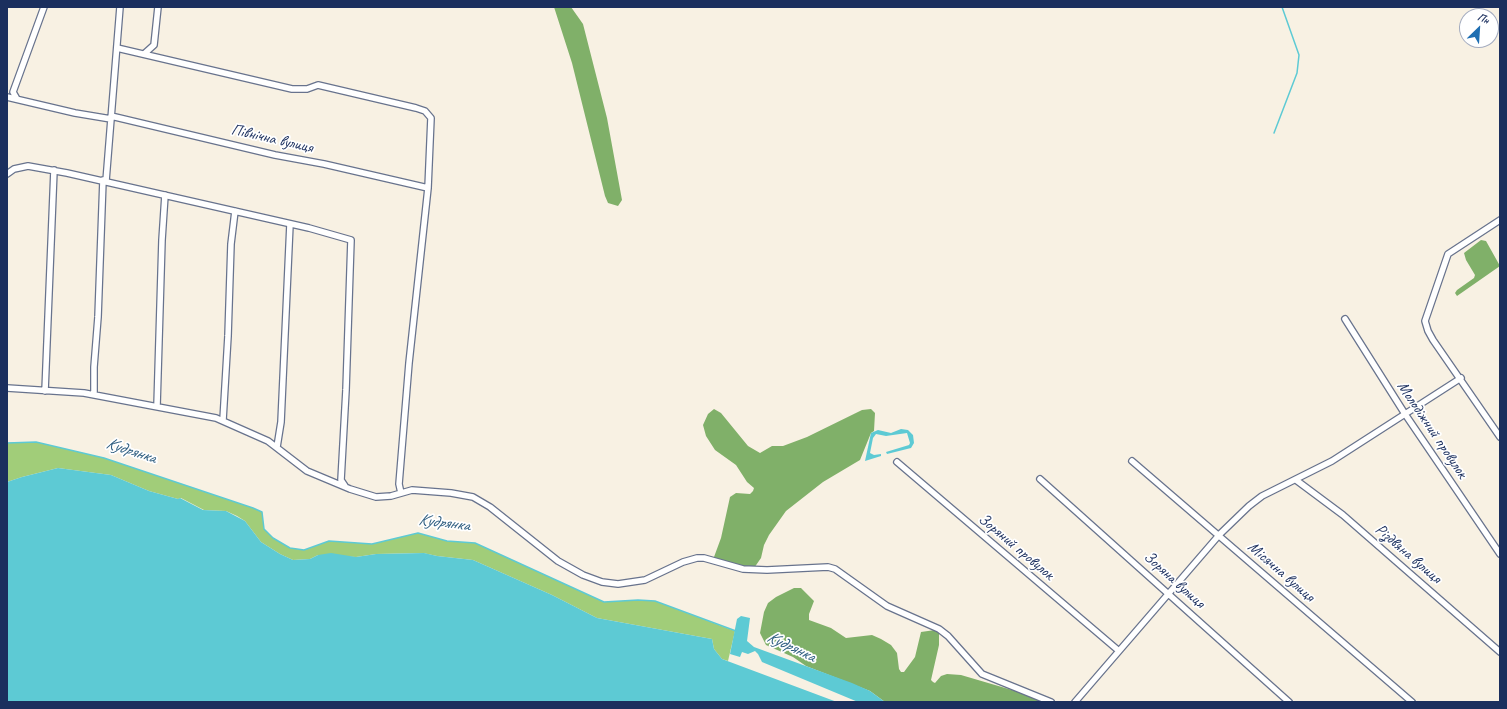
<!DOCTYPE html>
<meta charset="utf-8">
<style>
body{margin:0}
#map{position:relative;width:1507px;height:709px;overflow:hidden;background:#f8f1e3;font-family:Caveat,sans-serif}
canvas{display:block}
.frame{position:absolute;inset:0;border:8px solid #1b2f5e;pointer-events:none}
.north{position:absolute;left:1459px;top:8px;width:40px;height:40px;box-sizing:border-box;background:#fff;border:1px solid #a4acbf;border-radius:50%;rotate:25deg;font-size:11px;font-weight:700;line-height:16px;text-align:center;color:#1b2f5e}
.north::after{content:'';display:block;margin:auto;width:14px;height:18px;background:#1f6fb2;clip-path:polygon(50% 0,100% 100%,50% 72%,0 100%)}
</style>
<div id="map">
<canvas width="1507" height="709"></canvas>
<div class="frame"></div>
<div class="north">Пн</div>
</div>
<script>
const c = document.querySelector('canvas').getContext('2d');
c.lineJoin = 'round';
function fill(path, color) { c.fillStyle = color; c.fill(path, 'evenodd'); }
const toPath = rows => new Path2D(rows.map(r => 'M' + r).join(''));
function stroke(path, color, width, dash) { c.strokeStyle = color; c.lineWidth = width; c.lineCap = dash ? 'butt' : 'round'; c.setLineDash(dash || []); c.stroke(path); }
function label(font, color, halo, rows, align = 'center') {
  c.font = font + ' Caveat,sans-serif'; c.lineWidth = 3.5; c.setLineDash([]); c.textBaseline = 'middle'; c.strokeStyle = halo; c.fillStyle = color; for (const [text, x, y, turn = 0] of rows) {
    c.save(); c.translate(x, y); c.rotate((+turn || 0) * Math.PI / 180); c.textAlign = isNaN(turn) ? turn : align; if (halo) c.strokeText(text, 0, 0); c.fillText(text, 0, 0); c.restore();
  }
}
const green = toPath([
 [19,442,36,442,104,458,253,508,262,512,264,529,273,538,290,548,304,550,329,541,372,544,418,533,447,541,475,543,604,602,638,600,655,601,735,631,728,661,722,659,714,649,712,639,597,618,552,595,473,560,437,556,423,553,376,554,356,557,318,555,310,559,293,560,280,554,261,542,245,521,237,516,226,511,204,510,181,498,178,499,149,491,111,475,58,468,22,477,7,482,7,443]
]);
const forest = toPath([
 [554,7,571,7,583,24,607,118,622,200,618,206,608,203,605,196,572,63],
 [1481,240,1486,241,1500,266,1457,296,1455,293,1457,290,1474,278,1475,275,1466,260,1464,253],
 [714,409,721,413,748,446,760,453,772,446,783,446,807,437,862,410,871,409,875,413,874,431,871,433,860,460,823,482,786,511,769,535,764,545,761,558,752,571,715,560,714,557,721,538,730,497,736,493,750,494,753,491,754,488,747,482,736,465,715,450,706,436,703,425,708,414],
 [794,588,801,588,814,601,809,614,809,620,831,628,846,638,872,635,881,639,891,645,897,653,899,669,901,672,904,672,915,657,921,632,935,630,939,633,939,645,931,680,933,682,935,683,941,676,947,674,961,675,1029,695,1045,702,885,702,870,691,806,666,793,657,766,645,760,633,764,612,768,603,776,597]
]);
const water = toPath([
 [901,429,908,430,913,435,914,443,911,448,887,454,886,452,909,445,910,443,907,433,886,436,876,434,873,438,870,453,874,455,881,454,881,456,865,461,871,433,878,430,891,433],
 [58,468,111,475,149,491,178,499,180,498,203,510,226,511,245,521,261,542,280,554,293,560,310,559,318,555,331,553,356,557,376,554,424,553,437,556,473,560,552,595,597,618,712,639,714,649,722,659,837,702,7,702,7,482,22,477],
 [741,616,750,618,747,641,754,647,852,683,870,691,885,702,858,702,762,662,758,654,755,651,748,654,742,652,740,657,730,654,737,619]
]);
const stream = toPath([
 [1274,133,1297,73,1299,55,1282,7],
 [7,443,36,442,104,458,253,508,262,512,264,529,273,538,290,548,304,550,329,541,372,544,418,533,447,541,475,543,604,602,638,600,655,601,736,631]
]);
const street = toPath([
 [117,48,292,89,307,89,318,85,416,108,425,111,431,118,428,188,409,363,399,484,401,493],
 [144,54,154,45,158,7],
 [7,97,75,113,111,119],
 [17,99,13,92,44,7],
 [111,116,275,155,324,164,428,188],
 [7,174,14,169,28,166,67,173,309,228,351,240,346,390,341,480,345,486],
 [106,181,120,7],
 [1500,220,1448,254,1425,321,1428,331,1433,340,1500,437],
 [1345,319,1405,414,1500,554],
 [7,388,84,393,216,418,268,441,307,471,350,489,376,497,391,496,412,490,451,493,473,497,490,507,558,561,583,575,602,582,618,584,645,580,683,562,697,558,704,558,743,569,767,570,828,567,835,569,887,606,939,629,948,636,982,674,1051,702],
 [45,391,54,170],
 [94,395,94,367,98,317,103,180],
 [157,406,162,240,165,195],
 [223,420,228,336,231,244,235,211],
 [277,447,281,422,290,224],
 [1132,461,1412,702],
 [897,462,1119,651],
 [1040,479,1289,702],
 [1296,480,1343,515,1500,652],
 [1075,702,1220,534,1249,506,1262,496,1332,461,1461,378]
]);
const streetNames = [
 ["Північна вулиця",272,139,13],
 ["Молодіжний провулок",1432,430,56],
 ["Зоряний провулок",1016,547,40],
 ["Різдвяна вулиця",1408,554,41],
 ["Місячна вулиця",1281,572,41],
 ["Зоряна вулиця",1174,580,42]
];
const waterNames = [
 ["Кудрянка",131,451,18],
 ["Кудрянка",444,523,7],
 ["Кудрянка",791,647,25]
];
fill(green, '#a1cd79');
fill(forest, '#80b069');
fill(water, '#5dcad4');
stroke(stream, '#5dcad4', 1.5);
stroke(street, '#68738d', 8);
stroke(street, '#fff', 5.5);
label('16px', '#1b2f5e', '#fff', streetNames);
label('italic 17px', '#2f5e81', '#fff', waterNames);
</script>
